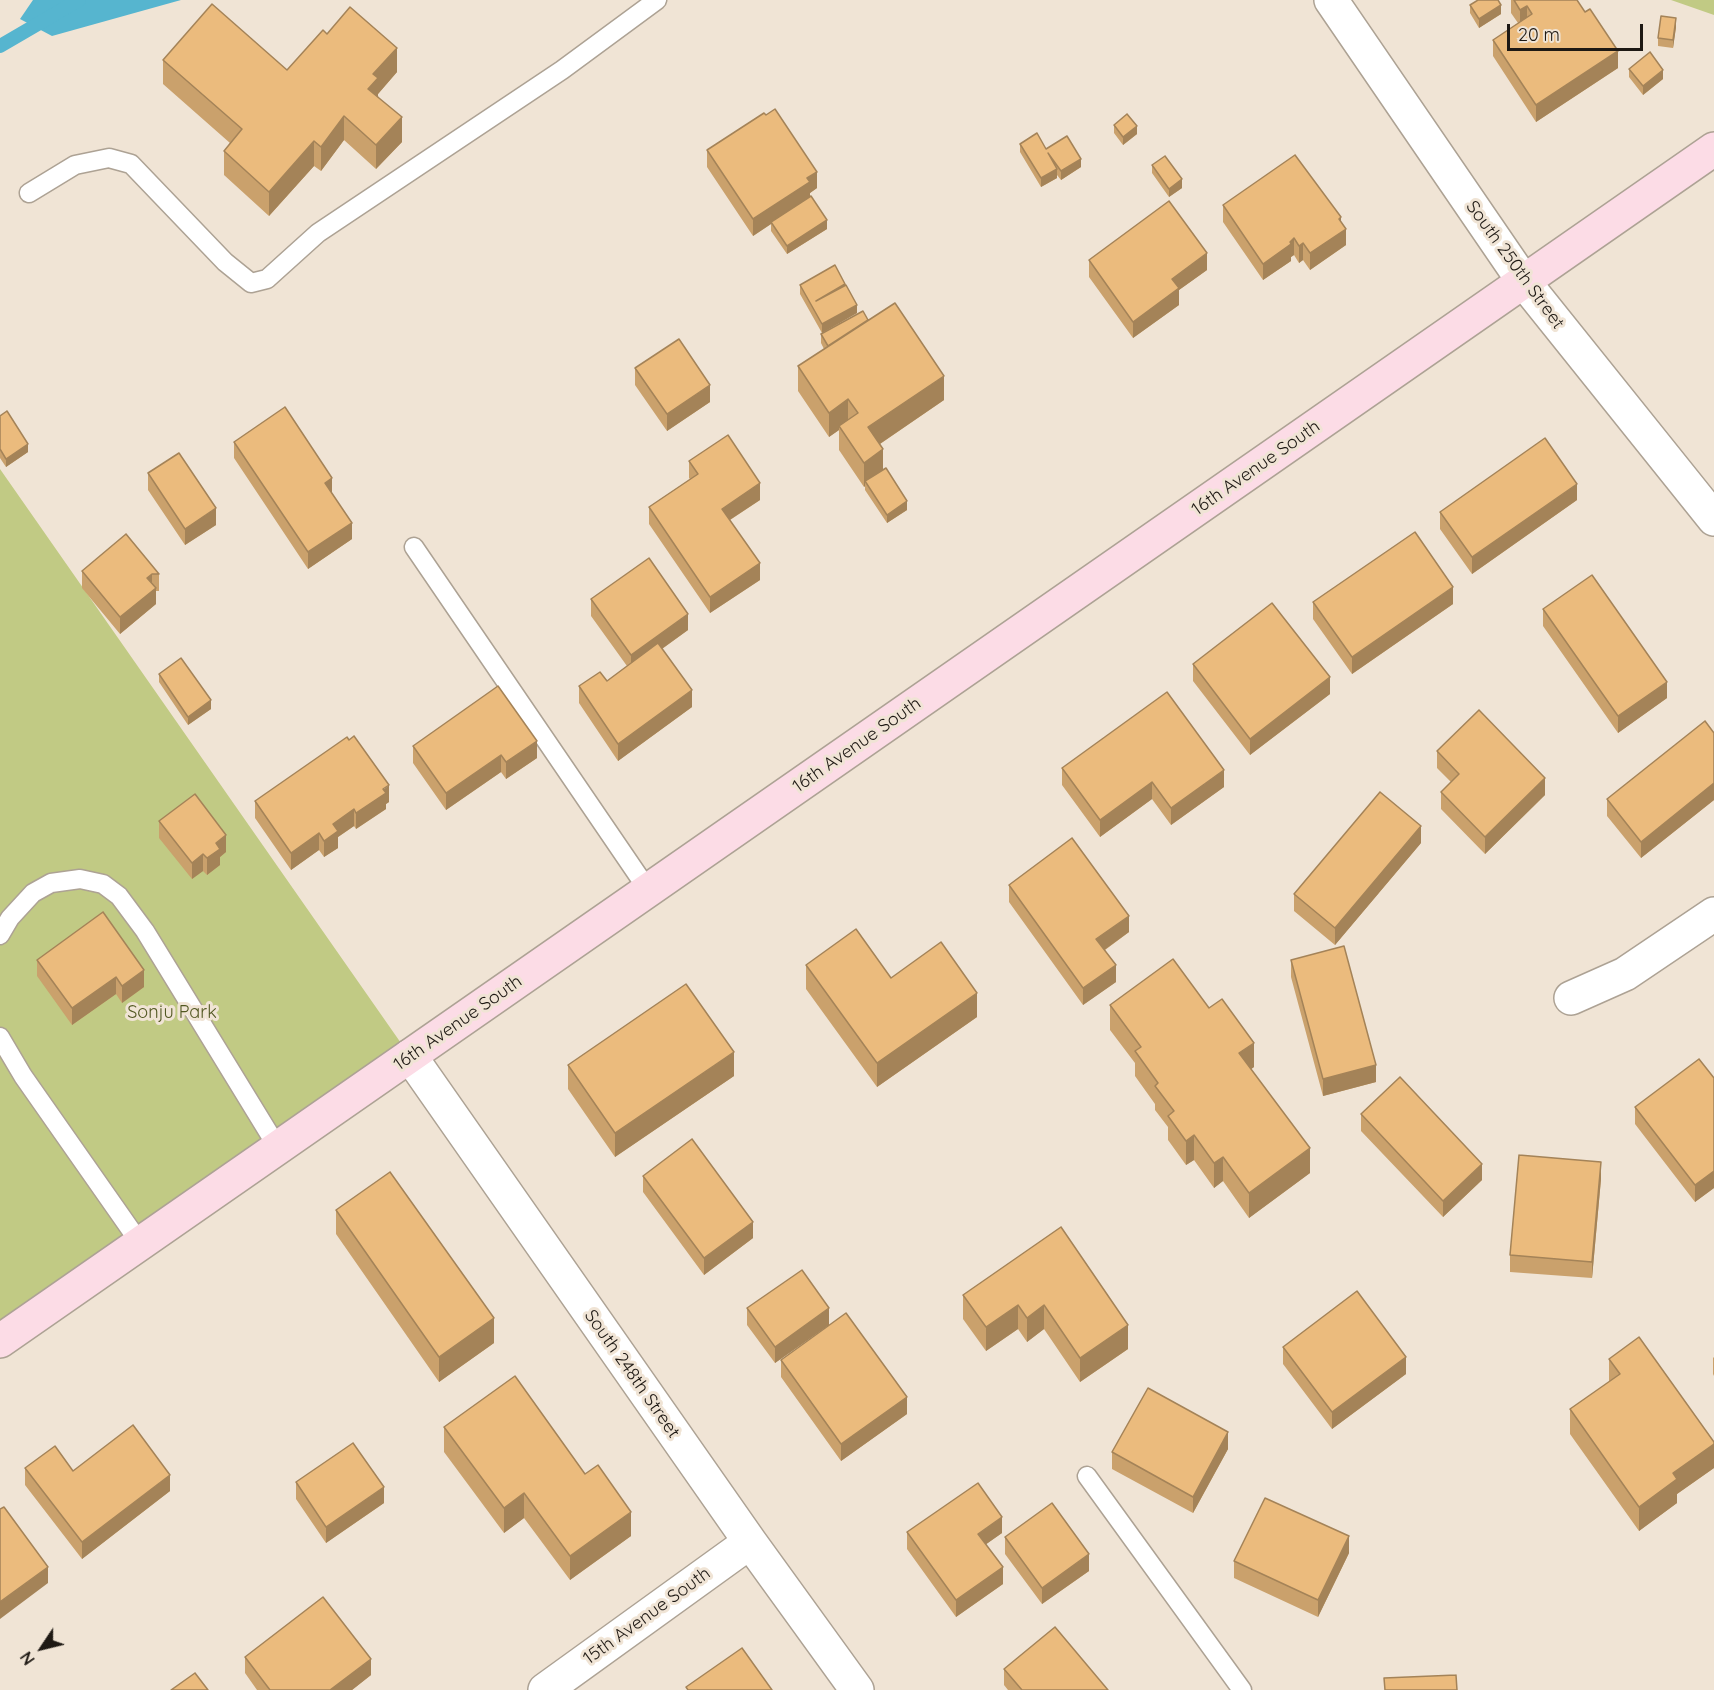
<!DOCTYPE html>
<style>
body{margin:0}
#map{position:relative;width:1714px;height:1690px;overflow:hidden;background:#f0e4d5;font-family:Quicksand,sans-serif}
canvas{display:block}
.north{position:absolute;left:12px;top:1618px;width:60px;height:60px;-webkit-text-stroke:4px #f0e4d5;paint-order:stroke;rotate:235deg;font-size:16px;font-weight:700;line-height:24px;text-align:center;color:#1e1914}
.north::after{content:'';display:block;margin:auto;width:21px;height:27px;background:#1e1914;clip-path:polygon(50% 0,100% 100%,50% 72%,0 100%)}
.scale{position:absolute;left:1507px;top:24px;width:136px;height:27px;box-sizing:border-box;border:3px solid #1e1914;border-top:0;padding-left:8px;font-size:18px;line-height:21px;white-space:nowrap;color:#1e1914;-webkit-text-stroke:4px #f0e4d5;paint-order:stroke}
</style>
<div id="map">
<canvas width="1714" height="1690"></canvas>
<div class="north">N</div>
<div class="scale">20 m</div>
</div>
<script>
const c = document.querySelector('canvas').getContext('2d');
c.lineJoin = 'round';
function fill(path, color) { c.fillStyle = color; c.fill(path, 'evenodd'); }
const toPath = rows => new Path2D(rows.map(r => 'M' + r).join(''));
function stroke(path, color, width, dash) { c.strokeStyle = color; c.lineWidth = width; c.lineCap = dash ? 'butt' : 'round'; c.setLineDash(dash || []); c.stroke(path); }
function label(font, color, halo, rows, align = 'center') {
  c.font = font + ' Quicksand,sans-serif'; c.lineWidth = 6; c.setLineDash([]); c.textBaseline = 'middle'; c.strokeStyle = halo; c.fillStyle = color; for (const [text, x, y, turn = 0] of rows) {
    c.save(); c.translate(x, y); c.rotate((+turn || 0) * Math.PI / 180); c.textAlign = isNaN(turn) ? turn : align; if (halo) c.strokeText(text, 0, 0); c.fillText(text, 0, 0); c.restore();
  }
}
const green = toPath([
 [1671,0,1714,0,1714,15],
 [0,469,410,1056,0,1341]
]);
const water = toPath([
 [33,0,181,0,52,36,20,19]
]);
const stream = toPath([
 [0,46,79,0]
]);
const service = toPath([
 [29,193,75,165,109,158,131,164,225,262,251,283,267,279,318,233,562,70,657,0],
 [414,547,648,890],
 [0,935,10,918,33,893,51,883,80,879,103,884,119,896,145,931,278,1148],
 [0,1037,23,1076,140,1243],
 [1087,1476,1242,1690]
]);
const minor = toPath([
 [1331,0,1524,282],
 [1571,998,1625,974,1714,914],
 [410,1056,750,1542,857,1690],
 [545,1690,750,1542]
]);
const tertiary = toPath([
 [1524,282,1714,519]
]);
const secondary = toPath([
 [0,1341,1714,149]
]);
const wall = toPath([
 [1511,0,1577,0,1618,68,1536,122,1493,56,1493,40,1518,23,1511,13],
 [1470,5,1501,14,1479,28,1470,13],
 [1676,27,1673,48,1658,46,1658,38],
 [327,34,397,72,378,94,378,96,402,142,376,169,344,140,321,171,314,166,269,216,224,175,224,151,230,143,163,84,163,60,287,70],
 [1629,69,1663,79,1643,95,1629,77],
 [1114,125,1137,134,1123,145,1114,133],
 [1020,144,1046,149,1081,167,1061,180,1057,175,1057,178,1041,187,1020,152],
 [707,150,817,188,810,193,810,196,827,229,787,254,771,231,771,224,753,236,707,167],
 [1152,165,1182,188,1169,197,1152,173],
 [1223,205,1341,222,1346,245,1310,270,1303,260,1299,263,1294,255,1291,257,1291,261,1263,280,1223,222],
 [1089,260,1207,270,1179,290,1179,305,1133,338,1089,277],
 [800,285,845,285,857,313,822,333,800,294],
 [868,320,944,400,880,444,883,470,907,510,887,523,865,490,865,486,864,487,839,450,839,430,829,437,798,391,798,366,824,349,821,343,821,334],
 [635,368,710,402,667,431,635,385],
 [0,416,28,452,6,467,0,458],
 [234,442,332,493,352,539,308,569,234,458],
 [689,461,760,500,730,520,760,580,710,613,649,524,649,507,690,479,689,478],
 [148,473,216,525,185,545,148,490],
 [1577,500,1472,574,1440,529,1440,512],
 [82,571,159,574,159,591,156,591,156,604,120,634,82,588],
 [591,599,688,630,662,649,692,707,618,761,579,703,579,686,607,681,627,666,591,616],
 [1313,602,1453,604,1352,674,1313,619],
 [1543,609,1667,698,1618,733,1543,626],
 [1193,664,1330,694,1250,755,1193,681],
 [159,674,211,709,188,725,159,682],
 [1714,733,1714,800,1641,858,1607,816,1607,799],
 [413,746,537,758,506,779,501,772,446,810,413,763],
 [1437,751,1545,795,1485,854,1441,809,1441,792,1451,782,1437,768],
 [1062,768,1224,787,1171,825,1152,799,1100,837,1062,785],
 [255,801,389,802,386,804,386,809,356,829,354,826,338,837,338,848,324,857,319,850,291,870,255,818],
 [159,821,226,852,220,857,220,865,207,875,203,871,192,879,159,838],
 [1421,843,1335,945,1294,911,1294,894],
 [1009,885,1129,932,1105,950,1116,982,1083,1005,1009,902],
 [103,912,144,987,122,1003,116,994,72,1025,37,976,37,960],
 [1291,960,1376,1082,1323,1096,1291,977],
 [806,965,891,978,977,1017,877,1087,806,989],
 [1110,1005,1209,1008,1254,1067,1251,1069,1310,1173,1249,1218,1223,1181,1214,1188,1194,1160,1186,1165,1168,1140,1168,1127,1155,1110,1155,1104,1135,1076,1135,1063,1110,1030],
 [568,1065,734,1076,615,1157,568,1089],
 [1714,1078,1714,1188,1695,1202,1635,1124,1635,1107],
 [1361,1114,1482,1180,1443,1217,1361,1131],
 [643,1176,753,1238,704,1275,643,1192],
 [1601,1179,1592,1278,1510,1272,1510,1255],
 [336,1210,494,1343,439,1382,336,1234],
 [1061,1227,1128,1349,1080,1382,1044,1329,1027,1342,1018,1329,986,1351,963,1319,963,1295],
 [747,1308,829,1325,775,1363,747,1325],
 [1283,1347,1406,1374,1332,1429,1283,1364],
 [1714,1357,1714,1376,1713,1374,1713,1358],
 [1609,1359,1714,1442,1714,1468,1677,1494,1677,1503,1639,1531,1570,1434,1570,1409,1609,1382],
 [781,1360,907,1414,841,1461,781,1377],
 [444,1427,585,1474,631,1536,570,1580,524,1518,504,1533,444,1452],
 [1228,1449,1193,1513,1112,1469,1112,1452],
 [25,1468,73,1471,170,1491,82,1559,25,1485],
 [296,1482,384,1503,326,1543,296,1499],
 [907,1532,1002,1533,986,1544,1003,1584,956,1617,907,1549],
 [1005,1537,1089,1571,1042,1604,1005,1554],
 [1349,1553,1318,1617,1234,1578,1234,1561],
 [245,1657,371,1675,352,1690,257,1690,245,1673],
 [1004,1669,1108,1690,1008,1690,1004,1685]
]);
const shadedWall = toPath([
 [1501,5,1501,14,1479,28,1479,19],
 [1527,6,1527,22,1520,26,1520,10],
 [1676,18,1676,27,1673,48,1673,40],
 [397,48,397,72,378,94,378,102,368,89,373,74],
 [1618,51,1618,68,1536,122,1536,105],
 [1663,70,1663,79,1643,95,1643,86],
 [344,116,344,140,321,171,321,147],
 [402,117,402,142,376,169,376,145],
 [1137,126,1137,134,1123,145,1123,137],
 [314,141,314,166,269,216,269,192],
 [1081,159,1081,167,1061,180,1061,171],
 [1057,169,1057,178,1041,187,1041,178],
 [817,172,817,188,810,193,810,198,753,236,753,219,807,178],
 [1182,179,1182,188,1169,197,1169,189],
 [1341,217,1341,232,1346,229,1346,245,1310,270,1310,253],
 [827,220,827,229,787,254,787,246],
 [1294,238,1294,255,1291,257,1291,261,1263,280,1263,264],
 [1303,243,1303,260,1299,263,1299,246],
 [1207,253,1207,270,1179,290,1179,305,1133,338,1133,322,1172,279],
 [857,305,857,313,822,333,822,324],
 [944,376,944,400,868,452,868,427],
 [710,385,710,402,667,431,667,414],
 [848,399,848,423,839,426,839,430,829,437,829,413],
 [28,444,28,452,6,467,6,459],
 [883,449,883,473,865,481,865,486,864,487,864,463],
 [332,478,332,495,325,483],
 [760,483,760,500,722,525,722,509],
 [1577,484,1577,500,1472,574,1472,557],
 [907,501,907,510,887,523,887,515],
 [216,508,216,525,185,545,185,529],
 [352,523,352,539,308,569,308,552],
 [760,563,760,580,710,613,710,597],
 [152,574,152,590,156,588,156,604,120,634,120,617,147,578],
 [1453,587,1453,604,1352,674,1352,657],
 [688,614,688,630,631,671,631,655],
 [1330,677,1330,694,1250,755,1250,739],
 [1667,682,1667,698,1618,733,1618,716],
 [692,690,692,707,618,761,618,744],
 [211,700,211,709,188,725,188,717],
 [537,741,537,758,506,779,506,762],
 [501,755,501,772,446,810,446,793],
 [1224,770,1224,787,1171,825,1171,808],
 [1545,778,1545,795,1485,854,1485,837],
 [1152,782,1152,799,1100,837,1100,820],
 [1714,783,1714,800,1641,858,1641,842],
 [389,785,389,802,386,804,386,809,356,829,356,813],
 [354,809,354,826,338,837,338,848,324,857,324,841,333,824],
 [1421,826,1421,843,1335,945,1335,928],
 [319,833,319,850,291,870,291,853],
 [226,835,226,852,220,857,220,865,207,875,207,858,216,843],
 [203,854,203,871,192,879,192,863],
 [1129,916,1129,932,1096,956,1096,939],
 [1116,965,1116,982,1083,1005,1083,988],
 [144,970,144,987,122,1003,122,986],
 [116,977,116,994,72,1025,72,1008],
 [977,993,977,1017,877,1087,877,1063],
 [1254,1043,1254,1067,1239,1078,1239,1053],
 [734,1052,734,1076,615,1157,615,1133],
 [1376,1065,1376,1082,1323,1096,1323,1079],
 [1194,1135,1194,1160,1186,1165,1186,1141],
 [1310,1148,1310,1173,1249,1218,1249,1193],
 [1223,1157,1223,1181,1214,1188,1214,1163],
 [1601,1162,1601,1179,1592,1278,1592,1262],
 [1482,1164,1482,1180,1443,1217,1443,1201],
 [1714,1171,1714,1188,1695,1202,1695,1185],
 [753,1222,753,1238,704,1275,704,1258],
 [1018,1305,1018,1329,986,1351,986,1327],
 [1044,1305,1044,1329,1027,1342,1027,1318],
 [829,1308,829,1325,775,1363,775,1347],
 [494,1318,494,1343,439,1382,439,1357],
 [1128,1325,1128,1349,1080,1382,1080,1358],
 [1406,1357,1406,1374,1332,1429,1332,1412],
 [907,1397,907,1414,841,1461,841,1444],
 [1228,1432,1228,1449,1193,1513,1193,1497],
 [1714,1444,1714,1468,1677,1494,1677,1503,1639,1531,1639,1507,1673,1473],
 [170,1475,170,1491,82,1559,82,1542],
 [384,1487,384,1503,326,1543,326,1527],
 [524,1493,524,1518,504,1533,504,1508],
 [631,1512,631,1536,570,1580,570,1556],
 [1002,1517,1002,1533,978,1550,978,1534],
 [1349,1536,1349,1553,1318,1617,1318,1600],
 [1089,1554,1089,1571,1042,1604,1042,1588],
 [48,1567,48,1583,0,1619,0,1602],
 [1003,1567,1003,1584,956,1617,956,1600],
 [371,1659,371,1675,352,1690,330,1690]
]);
const building = toPath([
 [1478,0,1498,0,1501,5,1479,19,1470,5,1478,0],
 [1514,0,1577,0,1585,12,1590,9,1618,51,1536,105,1493,40,1532,14,1527,6,1520,10,1514,0],
 [212,4,287,70,323,30,327,34,350,7,397,48,373,74,378,78,368,89,402,117,376,145,344,116,321,147,314,141,269,192,224,151,242,129,163,60,212,4],
 [1661,16,1676,18,1673,40,1658,38,1661,16],
 [1650,52,1663,70,1643,86,1629,69,1650,52],
 [775,109,817,172,807,178,810,182,753,219,707,150,764,113,766,115,775,109],
 [1127,114,1137,126,1123,137,1114,125,1127,114],
 [1037,133,1046,149,1067,136,1081,159,1061,171,1048,153,1057,169,1041,178,1020,144,1037,133],
 [1295,155,1341,217,1339,219,1346,229,1310,253,1303,243,1299,246,1294,238,1290,242,1291,244,1263,264,1223,205,1295,155],
 [1165,156,1182,179,1169,189,1152,165,1165,156],
 [811,196,827,220,787,246,771,222,811,196],
 [1169,201,1207,253,1172,279,1179,288,1133,322,1089,260,1169,201],
 [835,265,845,284,816,301,846,285,857,305,822,324,800,285,835,265],
 [895,303,944,376,868,427,883,449,864,463,839,426,858,413,848,399,829,413,798,366,895,303],
 [863,311,868,320,828,346,821,334,863,311],
 [679,339,710,385,667,414,635,368,679,339],
 [285,407,332,478,325,483,352,523,308,552,234,442,285,407],
 [7,411,28,444,6,459,0,449,0,416,7,411],
 [728,435,760,483,722,509,760,563,710,597,649,507,698,474,689,461,728,435],
 [1545,438,1577,484,1472,557,1440,512,1545,438],
 [179,453,216,508,185,529,148,473,179,453],
 [886,468,907,501,887,515,865,481,886,468],
 [1415,532,1453,587,1352,657,1313,602,1415,532],
 [126,534,159,574,152,574,147,578,156,588,120,617,82,571,126,534],
 [649,558,688,614,631,655,591,599,649,558],
 [1592,575,1667,682,1618,716,1543,609,1592,575],
 [1272,603,1330,677,1250,739,1193,664,1272,603],
 [658,643,692,690,618,744,579,686,600,672,607,681,658,643],
 [181,658,211,700,188,717,159,674,181,658],
 [498,686,537,741,506,762,501,755,446,793,413,746,498,686],
 [1167,692,1224,770,1171,808,1152,782,1100,820,1062,768,1167,692],
 [1479,710,1545,778,1485,837,1441,792,1459,774,1437,751,1479,710],
 [1705,721,1714,733,1714,783,1641,842,1607,799,1705,721],
 [354,736,389,785,383,789,386,793,356,813,354,809,333,824,338,831,324,841,319,833,291,853,255,801,347,737,349,740,354,736],
 [1380,792,1421,826,1335,928,1294,894,1380,792],
 [195,794,226,835,216,843,220,849,207,858,203,854,192,863,159,821,195,794],
 [1072,838,1129,916,1096,939,1116,965,1083,988,1009,885,1072,838],
 [103,912,144,970,122,986,116,977,72,1008,37,960,103,912],
 [856,929,891,978,941,942,977,993,877,1063,806,965,856,929],
 [1344,946,1376,1065,1323,1079,1291,960,1344,946],
 [1173,959,1209,1008,1222,999,1254,1043,1239,1053,1310,1148,1249,1193,1223,1157,1214,1163,1194,1135,1186,1141,1168,1116,1174,1111,1155,1086,1158,1083,1135,1051,1141,1047,1110,1005,1173,959],
 [686,984,734,1052,615,1133,568,1065,686,984],
 [1699,1059,1714,1078,1714,1171,1695,1185,1635,1107,1699,1059],
 [1400,1077,1482,1164,1443,1201,1361,1114,1400,1077],
 [692,1139,753,1222,704,1258,643,1176,692,1139],
 [1519,1155,1601,1162,1592,1262,1510,1255,1519,1155],
 [390,1172,494,1318,439,1357,336,1210,390,1172],
 [1061,1227,1128,1325,1080,1358,1044,1305,1027,1318,1018,1305,986,1327,963,1295,1061,1227],
 [802,1270,829,1308,775,1347,747,1308,802,1270],
 [1357,1291,1406,1357,1332,1412,1283,1347,1357,1291],
 [846,1313,907,1397,841,1444,781,1360,846,1313],
 [1639,1337,1714,1442,1714,1444,1673,1473,1677,1479,1639,1507,1570,1409,1620,1374,1609,1359,1639,1337],
 [515,1376,585,1474,598,1465,631,1512,570,1556,524,1493,504,1508,444,1427,515,1376],
 [1148,1388,1228,1432,1193,1497,1112,1452,1148,1388],
 [133,1425,170,1475,82,1542,25,1468,55,1446,73,1471,133,1425],
 [353,1443,384,1487,326,1527,296,1482,353,1443],
 [978,1483,1002,1517,978,1534,1003,1567,956,1600,907,1532,978,1483],
 [1265,1498,1349,1536,1318,1600,1234,1561,1265,1498],
 [1052,1503,1089,1554,1042,1588,1005,1537,1052,1503],
 [4,1507,48,1567,0,1602,0,1509,4,1507],
 [323,1597,371,1659,330,1690,270,1690,245,1657,323,1597],
 [1055,1627,1108,1690,1022,1690,1004,1669,1055,1627],
 [742,1648,772,1690,688,1690,686,1687,742,1648],
 [195,1673,208,1690,171,1690,195,1673],
 [1456,1675,1457,1690,1385,1690,1384,1678,1456,1675]
]);
const streetNames = [
 ["South 250th Street",1515,265,54],
 ["16th Avenue South",1256,468,-35],
 ["16th Avenue South",857,745,-35],
 ["16th Avenue South",458,1023,-35],
 ["South 248th Street",632,1374,55],
 ["15th Avenue South",647,1616,-36]
];
const parkNames = [
 ["Sonju Park",172,1013]
];
fill(green, '#c1ca84');
fill(water, '#56b5cf');
stroke(stream, '#56b5cf', 14);
stroke(service, '#ada294', 21);
stroke(minor, '#ada294', 36);
stroke(tertiary, '#ada294', 36);
stroke(secondary, '#ada294', 36);
stroke(service, '#fff', 18);
stroke(minor, '#fff', 33);
stroke(tertiary, '#fff', 33);
stroke(secondary, '#fcdce6', 33);
fill(wall, '#caa16c');
fill(shadedWall, '#a48358');
fill(building, '#ebbb7d');
stroke(building, '#a48358', 1.5);
label('18px', '#1e1914', '#f0e4d5', streetNames);
label('18px', '#515721', '#f0e4d5', parkNames);
</script>
